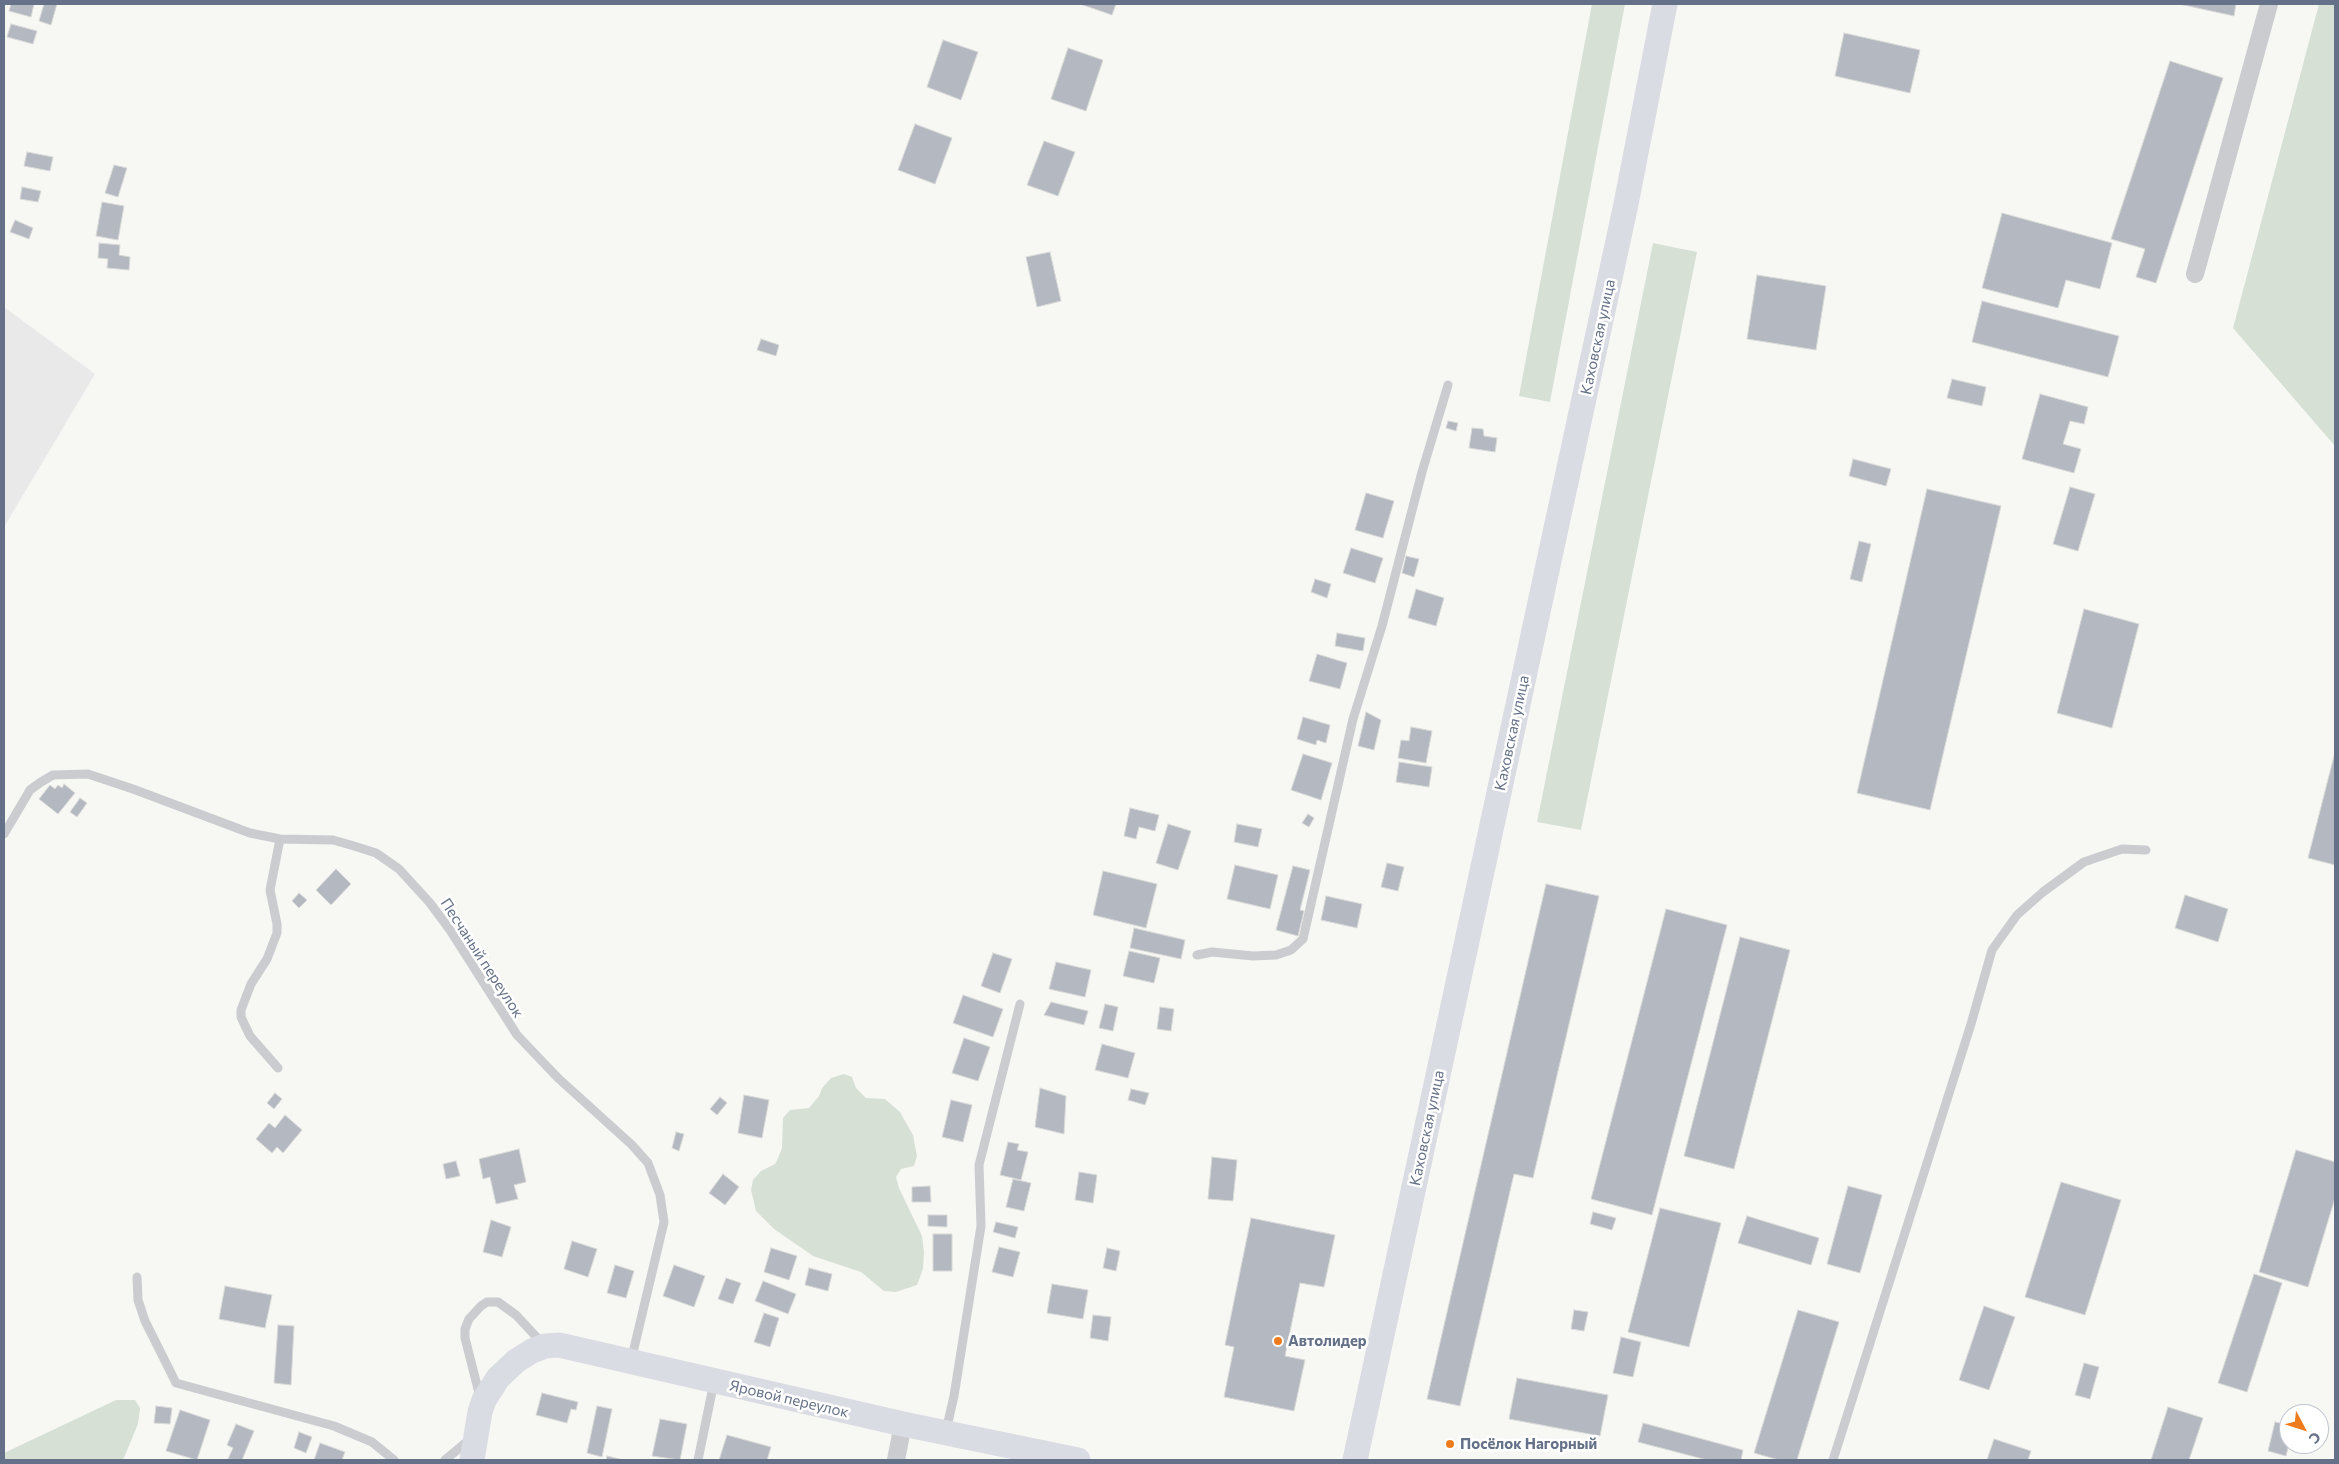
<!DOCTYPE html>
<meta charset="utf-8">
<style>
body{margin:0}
#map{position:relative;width:2339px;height:1464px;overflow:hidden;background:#f7f8f4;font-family:Commissioner,sans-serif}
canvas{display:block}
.frame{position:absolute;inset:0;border:5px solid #657188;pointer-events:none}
.north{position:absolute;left:2279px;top:1404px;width:50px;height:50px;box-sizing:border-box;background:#fff;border:1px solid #c1c6cf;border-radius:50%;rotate:130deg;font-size:14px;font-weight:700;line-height:20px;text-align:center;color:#657188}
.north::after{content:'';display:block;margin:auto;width:18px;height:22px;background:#ee7b1e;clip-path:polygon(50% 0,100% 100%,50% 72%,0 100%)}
</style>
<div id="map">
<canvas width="2339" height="1464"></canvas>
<div class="frame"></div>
<div class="north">С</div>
</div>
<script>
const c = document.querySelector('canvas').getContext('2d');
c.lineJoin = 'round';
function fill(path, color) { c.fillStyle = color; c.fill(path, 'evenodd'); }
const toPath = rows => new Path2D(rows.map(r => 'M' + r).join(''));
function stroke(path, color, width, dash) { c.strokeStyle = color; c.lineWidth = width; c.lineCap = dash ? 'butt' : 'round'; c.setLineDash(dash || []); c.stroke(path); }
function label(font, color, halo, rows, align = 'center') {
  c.font = font + ' Commissioner,sans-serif'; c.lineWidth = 5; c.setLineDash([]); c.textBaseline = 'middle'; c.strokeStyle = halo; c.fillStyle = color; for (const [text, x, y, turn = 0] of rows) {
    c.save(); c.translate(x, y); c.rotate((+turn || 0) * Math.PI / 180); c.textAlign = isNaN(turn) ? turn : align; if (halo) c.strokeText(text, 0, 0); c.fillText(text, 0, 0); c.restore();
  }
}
const built = toPath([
 [4,307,95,374,4,527]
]);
const green = toPath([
 [1592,4,1625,4,1550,402,1519,396],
 [2319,4,2335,4,2335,446,2233,328],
 [1653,243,1697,252,1581,830,1537,822],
 [844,1074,852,1077,856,1088,866,1098,885,1099,900,1112,913,1135,917,1156,914,1166,901,1169,896,1177,899,1188,922,1236,924,1252,923,1269,917,1285,896,1292,884,1291,861,1272,813,1256,774,1229,756,1211,751,1190,753,1180,761,1171,775,1164,778,1158,782,1148,783,1118,790,1110,809,1108,819,1096,822,1088,831,1078],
 [116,1400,135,1400,140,1408,138,1424,123,1460,4,1460,4,1453]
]);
const building = toPath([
 [11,4,34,4,31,17,9,11,11,4],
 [44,4,57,4,51,25,39,21,44,4],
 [1080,4,1116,4,1112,15,1080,4],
 [2179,4,2236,4,2234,16,2179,4],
 [11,24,37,31,33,44,7,37,11,24],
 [1844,33,1920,50,1910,93,1835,76,1844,33],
 [943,40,978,52,961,100,927,87,943,40],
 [1068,48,1103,60,1086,111,1051,99,1068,48],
 [2170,61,2223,78,2156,283,2136,277,2145,249,2111,239,2170,61],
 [915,124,952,138,935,184,898,170,915,124],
 [1044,141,1075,152,1058,196,1027,185,1044,141],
 [27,152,53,157,50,171,24,166,27,152],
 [114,165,127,168,118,197,105,193,114,165],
 [22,187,41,191,38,202,20,199,22,187],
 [102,202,124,206,118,240,96,236,102,202],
 [2002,213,2112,243,2100,289,2066,280,2058,308,1982,288,2002,213],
 [15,220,33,228,29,239,10,232,15,220],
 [99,243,120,245,119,255,130,257,129,270,107,268,108,259,98,258,99,243],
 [1050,252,1061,301,1037,307,1026,257,1050,252],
 [1757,275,1826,286,1816,350,1747,339,1757,275],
 [1982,301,2119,336,2108,377,1972,342,1982,301],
 [761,339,779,345,776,356,757,350,761,339],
 [1952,379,1986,387,1982,406,1947,398,1952,379],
 [2040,394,2088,407,2084,424,2070,421,2063,444,2081,449,2074,473,2022,459,2040,394],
 [1448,421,1458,423,1456,431,1446,428,1448,421],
 [1472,428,1483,429,1484,436,1497,438,1495,452,1469,448,1472,428],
 [1853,459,1891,469,1886,486,1849,476,1853,459],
 [2070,487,2095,494,2078,551,2053,544,2070,487],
 [1927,489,2001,506,1930,810,1857,793,1927,489],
 [1366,493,1394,501,1383,538,1355,530,1366,493],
 [1859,541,1871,544,1862,582,1850,579,1859,541],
 [1351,548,1383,558,1375,583,1343,573,1351,548],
 [1406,556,1419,559,1414,577,1402,573,1406,556],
 [1315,579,1331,584,1327,598,1311,592,1315,579],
 [1416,589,1444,598,1436,626,1408,618,1416,589],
 [2084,609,2139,624,2112,728,2057,713,2084,609],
 [1337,633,1365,638,1363,651,1335,646,1337,633],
 [1317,654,1347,663,1340,689,1309,681,1317,654],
 [1366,712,1381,720,1374,750,1358,746,1366,712],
 [1303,717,1330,725,1326,743,1317,740,1316,745,1297,739,1303,717],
 [1411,727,1432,731,1426,763,1398,758,1401,740,1409,741,1411,727],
 [2335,752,2335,865,2308,858,2335,752],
 [1303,754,1332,763,1321,800,1291,790,1303,754],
 [1399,762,1432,767,1429,787,1396,782,1399,762],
 [64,784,75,793,58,814,39,799,50,785,55,789,58,785,62,788,64,784],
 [80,798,87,803,77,817,70,812,80,798],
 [1130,808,1159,815,1155,831,1139,827,1136,839,1124,836,1130,808],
 [1308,814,1314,818,1309,827,1302,823,1308,814],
 [1168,824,1191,831,1178,870,1156,863,1168,824],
 [1237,824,1262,829,1258,847,1234,842,1237,824],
 [1387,863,1404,867,1398,891,1381,887,1387,863],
 [1235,865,1278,875,1270,909,1227,899,1235,865],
 [1293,866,1310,870,1300,910,1304,911,1298,936,1276,930,1293,866],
 [336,869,351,884,331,905,316,890,336,869],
 [1103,871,1157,884,1146,928,1093,915,1103,871],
 [1546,884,1599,896,1533,1178,1514,1174,1460,1406,1427,1399,1546,884],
 [299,893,307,900,299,908,292,901,299,893],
 [2185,895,2228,909,2218,942,2175,928,2185,895],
 [1326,896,1362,904,1357,928,1321,920,1326,896],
 [1666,909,1727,925,1652,1215,1591,1199,1666,909],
 [1134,928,1185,940,1181,959,1130,948,1134,928],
 [1740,937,1790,950,1734,1169,1684,1156,1740,937],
 [1129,951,1160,958,1154,983,1123,976,1129,951],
 [993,953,1012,959,1000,993,981,986,993,953],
 [1056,962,1091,970,1085,997,1049,989,1056,962],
 [963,995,1003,1009,993,1037,953,1023,963,995],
 [1051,1002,1088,1011,1084,1025,1044,1015,1051,1002],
 [1105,1004,1118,1007,1113,1031,1099,1028,1105,1004],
 [1160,1007,1174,1009,1171,1031,1157,1029,1160,1007],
 [964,1038,990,1047,978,1081,952,1073,964,1038],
 [1102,1044,1135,1053,1128,1078,1095,1070,1102,1044],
 [1040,1088,1066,1096,1064,1134,1035,1127,1040,1088],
 [1131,1089,1149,1093,1145,1105,1128,1100,1131,1089],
 [275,1093,282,1099,274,1109,267,1103,275,1093],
 [744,1095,769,1100,762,1138,738,1133,744,1095],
 [720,1097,727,1103,717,1115,710,1109,720,1097],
 [951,1100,972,1105,963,1142,942,1137,951,1100],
 [285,1115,302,1130,283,1153,277,1147,272,1153,256,1139,269,1123,275,1128,285,1115],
 [676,1132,684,1134,679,1151,672,1148,676,1132],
 [1008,1142,1019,1144,1017,1150,1028,1152,1021,1180,1000,1175,1008,1142],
 [519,1149,526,1182,514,1185,518,1199,496,1204,490,1177,483,1179,479,1159,519,1149],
 [2296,1150,2335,1162,2335,1198,2308,1287,2259,1272,2296,1150],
 [1212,1157,1237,1160,1233,1201,1208,1199,1212,1157],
 [456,1161,460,1176,446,1179,443,1164,456,1161],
 [1079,1172,1097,1175,1093,1203,1075,1200,1079,1172],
 [723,1174,739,1187,725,1205,709,1193,723,1174],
 [1013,1179,1031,1183,1024,1211,1006,1207,1013,1179],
 [2061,1182,2121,1200,2085,1315,2025,1297,2061,1182],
 [930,1186,931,1202,912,1202,912,1187,930,1186],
 [1848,1186,1882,1195,1860,1273,1827,1264,1848,1186],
 [1660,1208,1721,1223,1689,1347,1628,1332,1660,1208],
 [1593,1212,1616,1218,1612,1230,1590,1224,1593,1212],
 [928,1215,947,1215,947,1227,928,1226,928,1215],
 [1747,1216,1819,1238,1811,1265,1738,1243,1747,1216],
 [1251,1218,1335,1235,1324,1287,1300,1283,1285,1356,1305,1360,1294,1411,1224,1397,1234,1347,1225,1345,1251,1218],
 [491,1220,511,1227,502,1257,483,1252,491,1220],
 [996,1222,1018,1227,1015,1238,993,1232,996,1222],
 [933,1234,952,1234,952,1271,933,1271,933,1234],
 [572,1241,597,1249,588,1277,564,1269,572,1241],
 [999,1247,1020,1252,1013,1277,992,1272,999,1247],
 [771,1248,797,1256,789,1280,764,1272,771,1248],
 [1107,1248,1120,1251,1116,1271,1103,1268,1107,1248],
 [615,1265,634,1271,626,1298,607,1293,615,1265],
 [674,1265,705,1276,694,1307,663,1296,674,1265],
 [809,1268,832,1274,828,1291,805,1285,809,1268],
 [2254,1274,2282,1283,2247,1392,2218,1383,2254,1274],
 [726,1278,741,1283,733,1304,718,1299,726,1278],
 [763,1281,796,1294,788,1314,755,1301,763,1281],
 [1052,1284,1088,1290,1083,1319,1047,1313,1052,1284],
 [225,1286,272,1295,265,1328,219,1319,225,1286],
 [1984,1306,2015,1317,1989,1390,1959,1380,1984,1306],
 [1574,1310,1588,1312,1584,1331,1571,1329,1574,1310],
 [1798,1310,1839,1322,1797,1460,1779,1460,1754,1453,1798,1310],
 [764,1313,779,1318,770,1347,754,1342,764,1313],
 [1093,1315,1111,1317,1108,1341,1090,1338,1093,1315],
 [278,1325,294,1326,291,1385,274,1383,278,1325],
 [1621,1337,1641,1342,1633,1377,1613,1373,1621,1337],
 [2084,1363,2099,1367,2090,1399,2075,1395,2084,1363],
 [1517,1378,1608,1395,1600,1436,1509,1419,1517,1378],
 [542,1393,578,1402,576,1410,571,1409,567,1423,536,1415,542,1393],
 [156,1406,172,1408,170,1424,154,1423,156,1406],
 [597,1406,612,1409,602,1457,587,1453,597,1406],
 [2168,1407,2203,1418,2189,1460,2151,1460,2168,1407],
 [180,1410,210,1420,197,1460,166,1451,180,1410],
 [660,1419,687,1424,680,1460,652,1456,660,1419],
 [2275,1422,2289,1425,2289,1444,2286,1456,2268,1451,2275,1422],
 [1643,1423,1743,1450,1741,1460,1707,1460,1638,1442,1643,1423],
 [236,1424,254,1431,242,1460,228,1459,233,1448,227,1445,236,1424],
 [299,1432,312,1437,306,1453,294,1448,299,1432],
 [727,1435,771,1447,767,1460,719,1460,727,1435],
 [1994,1439,2031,1451,2028,1460,1987,1460,1994,1439],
 [320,1443,345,1452,342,1460,314,1460,320,1443],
 [607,1456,620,1459,620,1460,606,1460,607,1456]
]);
const lane = toPath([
 [4,834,30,790,41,782,53,775,88,774,133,789,250,833,280,839,333,840,354,846,376,853,399,869,430,903,450,930,517,1035,558,1078,632,1145,648,1163,660,1195,664,1222,631,1361],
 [1197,955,1212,952,1253,956,1276,955,1291,950,1303,939,1353,719,1382,626,1422,472,1448,385],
 [278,1068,250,1036,241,1017,241,1010,251,984,267,959,277,933,277,924,270,890,280,839],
 [137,1277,138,1300,145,1321,176,1383,334,1426,372,1442,394,1460],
 [480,1397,465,1338,465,1329,469,1319,481,1306,487,1302,498,1302,516,1315,543,1344],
 [946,1431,954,1396,981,1226,979,1165,1020,1004],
 [445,1460,469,1440],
 [698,1460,714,1382],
 [1833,1460,1971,1024,1992,950,2017,915,2043,892,2084,862,2122,849,2146,850]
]);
const street = toPath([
 [2195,274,2269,4],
 [896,1460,903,1424]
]);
const secondary = toPath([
 [472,1460,480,1412,484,1400,498,1378,516,1361,532,1351,545,1346,559,1345,903,1424,1078,1460],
 [1355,1460,1626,204,1665,4]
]);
const markers = [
 [1278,1341,5,"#ee7b1e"],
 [1450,1444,5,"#ee7b1e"]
];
const streetNames = [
 ["Каховская улица",1598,337,-78],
 ["Каховская улица",1512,733,-78],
 ["Песчаный переулок",482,958,57],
 ["Каховская улица",1427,1128,-78],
 ["Яровой переулок",789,1399,13]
];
const poiNames = [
 ["Автолидер",1288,1341],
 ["Посёлок Нагорный",1460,1444]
];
fill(built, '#e8e9e8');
fill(green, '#d7e0d5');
fill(building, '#b4b9c1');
stroke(building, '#d9d9d7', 1);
stroke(lane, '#caccd0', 9);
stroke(street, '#caccd0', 18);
stroke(secondary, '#d9dce2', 25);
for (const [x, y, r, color] of markers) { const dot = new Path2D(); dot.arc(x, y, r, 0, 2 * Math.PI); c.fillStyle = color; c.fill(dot); stroke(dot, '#fff', 2); }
label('15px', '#657188', '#fff', streetNames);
label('bold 15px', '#657188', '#fff', poiNames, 'left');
</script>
